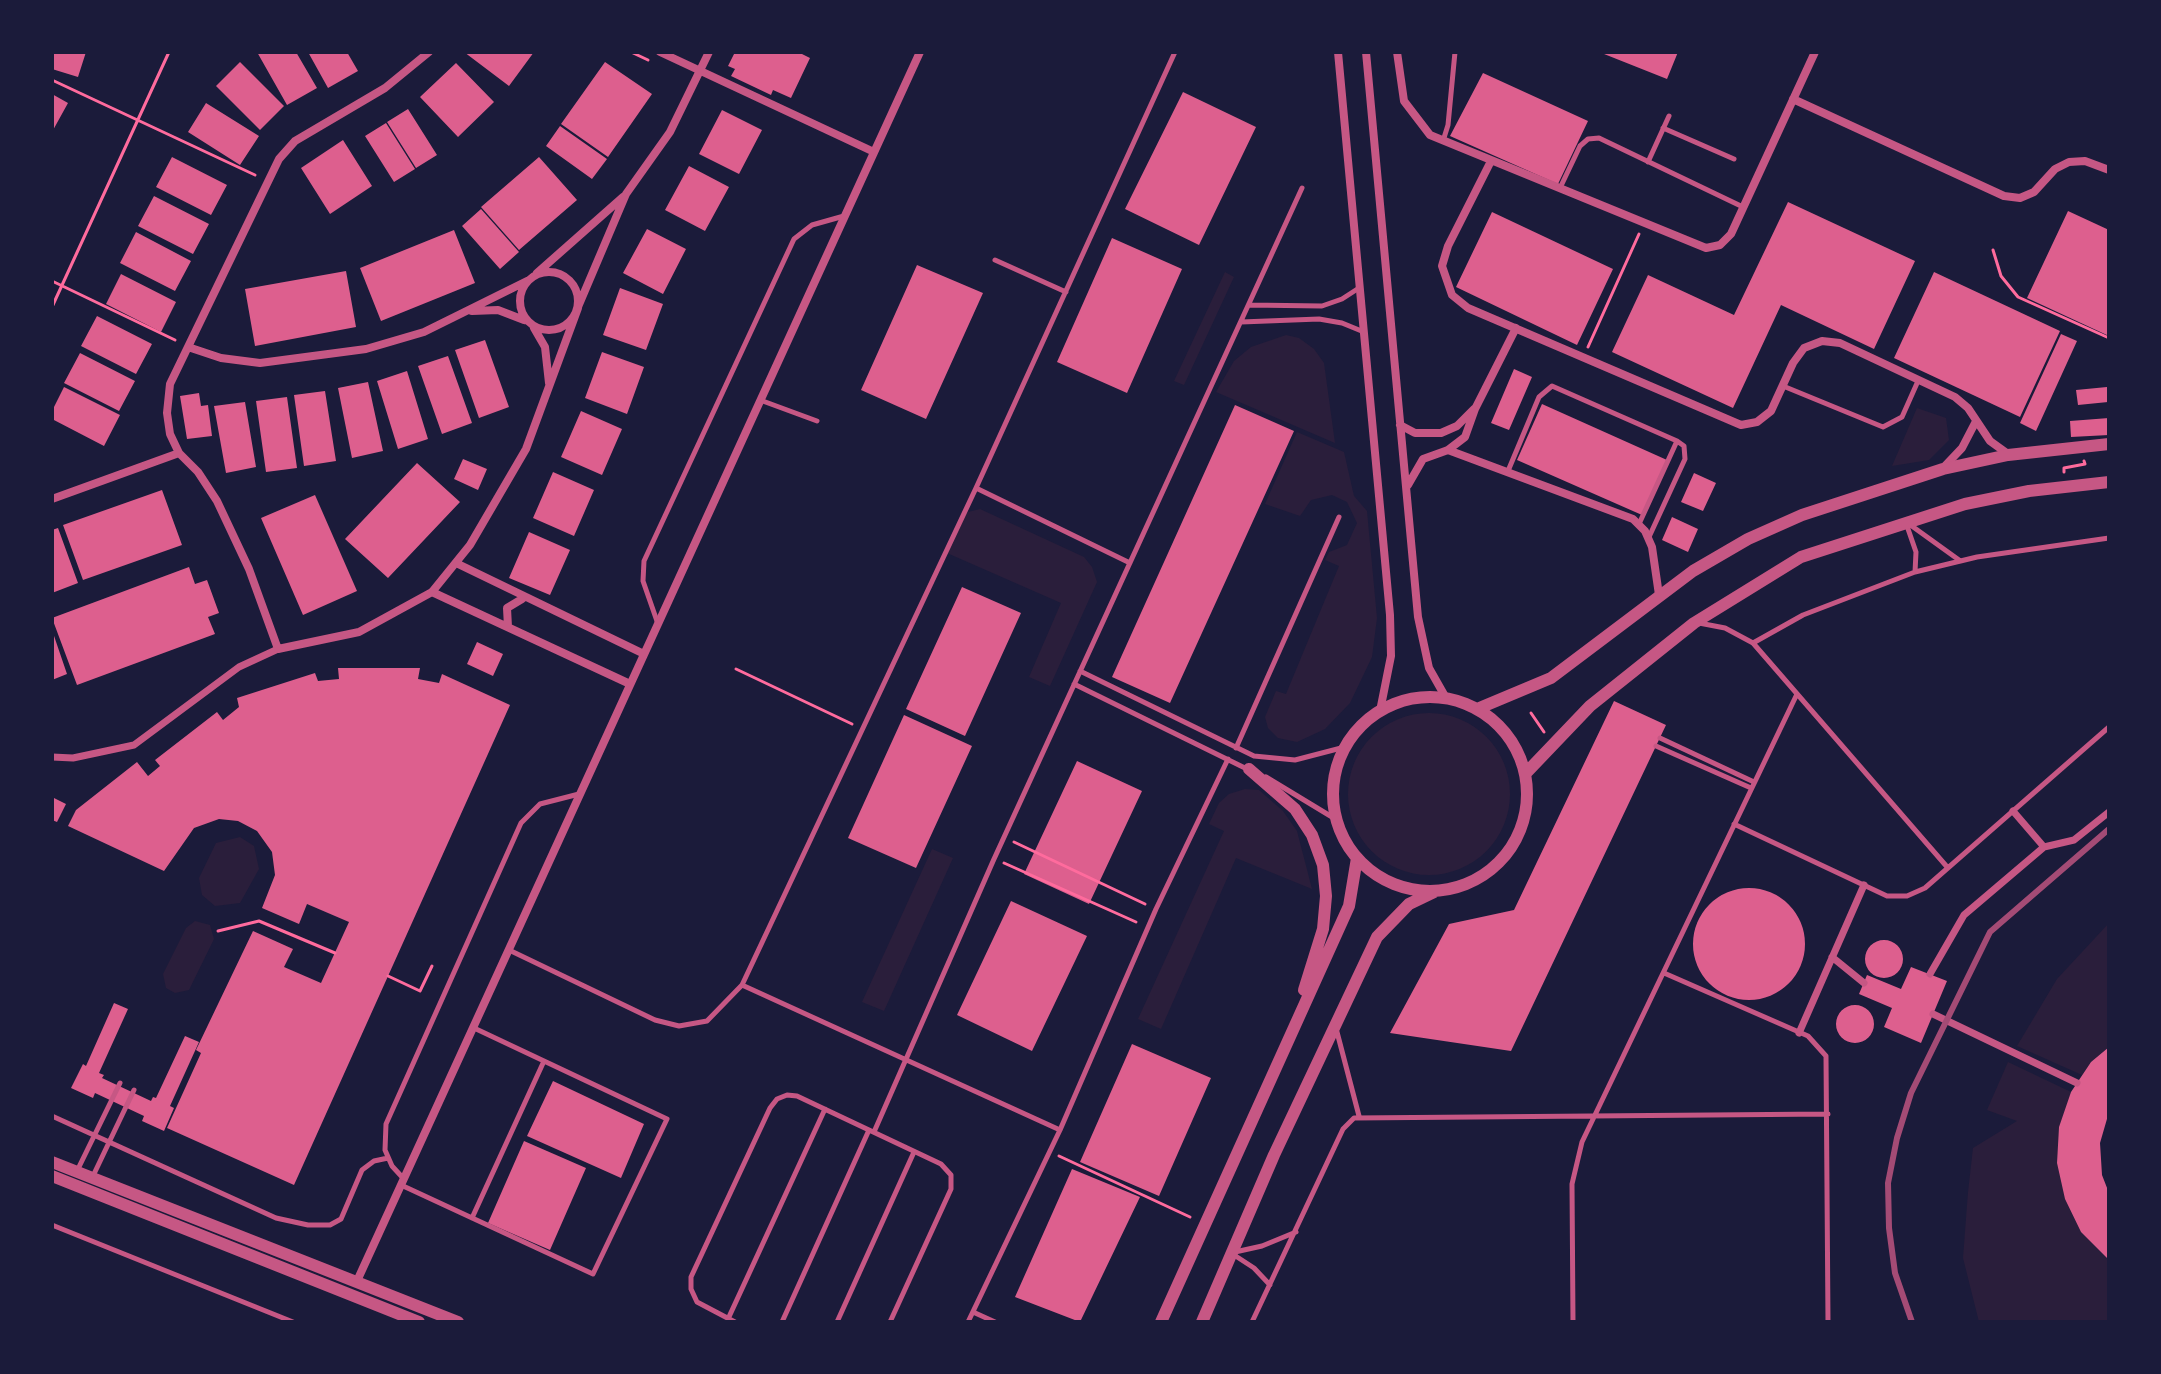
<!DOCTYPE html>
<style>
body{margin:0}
#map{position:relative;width:2161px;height:1374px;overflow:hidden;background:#1b1b3a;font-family:Inter,sans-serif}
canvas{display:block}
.frame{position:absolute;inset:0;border:54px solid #1b1b3a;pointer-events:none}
</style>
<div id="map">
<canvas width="2161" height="1374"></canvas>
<div class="frame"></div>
</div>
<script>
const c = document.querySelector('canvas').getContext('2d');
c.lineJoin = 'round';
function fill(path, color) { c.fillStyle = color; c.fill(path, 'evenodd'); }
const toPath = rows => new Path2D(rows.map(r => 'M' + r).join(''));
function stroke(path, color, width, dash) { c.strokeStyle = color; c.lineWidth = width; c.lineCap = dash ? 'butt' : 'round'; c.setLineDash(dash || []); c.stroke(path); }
const green = toPath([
 [1225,272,1234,277,1184,385,1174,381],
 [1286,335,1299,338,1314,349,1324,363,1335,443,1216,392,1234,361,1251,347],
 [1917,408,1946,418,1949,440,1929,460,1892,466],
 [1297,432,1344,452,1354,496,1367,511,1377,618,1372,657,1350,703,1325,729,1297,742,1278,738,1268,728,1265,717,1276,691,1286,694,1339,566,1325,560,1329,552,1347,545,1357,523,1347,502,1332,495,1311,500,1300,516,1265,504],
 [980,509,1084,557,1092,567,1097,582,1050,686,1029,677,1061,603,947,553,963,518,968,512],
 '1348 794a81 81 0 1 1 162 0a81 81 0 1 1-162 0Z',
 [1245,789,1259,790,1283,811,1297,831,1312,889,1236,858,1161,1029,1138,1019,1224,831,1209,824,1219,803,1229,794],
 [240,837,254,846,259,869,240,903,215,906,202,895,199,878,216,843],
 [932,849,953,858,884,1011,862,1002],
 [195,921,210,925,214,939,189,990,175,993,166,988,163,974,186,928],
 [2109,923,2109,1047,2091,1062,2082,1075,2017,1046,2057,979],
 [2008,1062,2071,1092,2059,1127,2057,1163,2065,1199,2081,1232,2109,1260,2109,1322,1979,1322,1963,1258,1968,1192,1973,1148,2017,1121,1987,1110]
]);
const building = toPath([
 [52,52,86,52,78,77,52,69],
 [257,52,296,52,317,88,287,105],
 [308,52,347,52,358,71,328,88],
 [464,52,534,52,509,86],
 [735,52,798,52,810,58,791,98,773,90,771,95,731,76,735,69,728,66],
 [1599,52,1678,52,1667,79],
 [240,62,284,106,260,130,216,86],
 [605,62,652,94,608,157,561,124],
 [456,63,494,102,458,137,420,97],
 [1483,73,1588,121,1558,184,1450,136],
 [1183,92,1256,127,1199,245,1125,209],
 [52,94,68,103,52,132],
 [206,103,259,136,240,165,188,132],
 [408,109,437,155,416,168,387,122],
 [722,110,762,130,739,174,699,154],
 [386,123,415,169,394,182,365,136],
 [560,126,607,159,592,179,546,146],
 [343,140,372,186,330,214,301,168],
 [172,157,227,185,211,215,156,187],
 [539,157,577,200,519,250,481,207],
 [689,166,729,187,705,231,665,210],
 [154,196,209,224,193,254,138,226],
 [1788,202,1915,261,1874,349,1781,305,1733,408,1612,352,1648,275,1734,315],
 [481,209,519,252,500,269,462,226],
 [2068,211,2109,230,2109,336,2027,298],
 [1492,212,1613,269,1577,345,1456,287],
 [647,229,686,249,663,294,623,273],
 [454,230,475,283,381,321,360,268],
 [136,232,191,261,175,291,120,263],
 [1112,238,1182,269,1127,393,1057,362],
 [917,265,983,293,926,419,861,390],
 [346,271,356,327,255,346,245,289],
 [1934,272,2060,331,2020,417,1894,358],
 [121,274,176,302,161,332,106,304],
 [620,288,663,304,646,350,603,335],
 [97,316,152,344,136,374,81,346],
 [2061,334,2077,341,2036,431,2020,423],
 [485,340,509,407,479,418,455,350],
 [602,352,644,367,627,414,585,398],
 [80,353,135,381,119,411,64,383],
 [448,356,472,423,442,434,418,366],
 [1514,369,1532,377,1509,430,1491,423],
 [407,371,428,439,398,449,377,381],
 [368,382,383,451,352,458,338,388],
 [64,387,120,415,104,446,52,419,52,411],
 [2107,387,2108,402,2078,405,2076,390],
 [325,391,336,461,304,466,294,395],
 [199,393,201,406,208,405,212,436,187,439,180,396],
 [287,397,297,468,266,472,256,401],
 [245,402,256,467,226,473,214,406],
 [1542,404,1667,460,1642,515,1517,460],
 [1235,405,1294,431,1170,703,1112,677],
 [581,411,622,429,602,475,561,457],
 [2109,418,2109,435,2071,437,2070,421],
 [463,459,487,469,478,490,454,479],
 [417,463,460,502,388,578,345,539],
 [553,472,594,490,574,536,533,518],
 [1694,473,1716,483,1703,511,1681,502],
 [162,490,182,545,83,580,63,525],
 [315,495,357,591,303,615,261,518],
 [1672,517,1698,529,1688,552,1662,540],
 [58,528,78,583,52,593,52,530],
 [529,532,570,550,550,595,509,578],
 [189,567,195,584,207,580,219,613,208,617,215,634,77,685,52,618],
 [962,587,1021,613,965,736,906,709],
 [52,630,67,674,52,680],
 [477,642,503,654,493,676,467,664],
 [338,668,420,668,418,679,439,683,442,674,510,705,294,1185,167,1128,201,1053,196,1050,253,931,293,949,284,967,321,983,349,922,307,904,299,924,262,908,275,875,272,852,257,831,238,821,219,819,194,828,164,871,68,826,76,810,137,762,148,776,160,766,155,760,217,712,223,720,239,707,237,698,315,673,318,681,339,679],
 [1614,701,1666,725,1511,1051,1390,1033,1449,924,1514,910],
 [904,715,972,746,916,868,848,838],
 [1077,761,1142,791,1089,904,1024,874],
 [52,797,66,804,57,822,52,820],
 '1693 944a56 56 0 1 1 112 0a56 56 0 1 1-112 0Z',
 [1011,901,1087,936,1032,1051,957,1015],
 '1865 959a19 19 0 1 1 38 0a19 19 0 1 1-38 0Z',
 [1911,967,1947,981,1921,1043,1884,1027,1892,1008,1859,994,1867,975,1901,989],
 [114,1003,128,1009,99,1073,104,1075,102,1078,151,1101,153,1097,156,1098,185,1036,199,1042,170,1106,174,1108,164,1131,142,1121,144,1116,95,1093,93,1098,71,1088,83,1064,86,1066],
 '1836 1024a19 19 0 1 1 38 0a19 19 0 1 1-38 0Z',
 [1132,1044,1211,1078,1159,1196,1080,1162],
 [2109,1047,2109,1112,2100,1143,2102,1175,2109,1193,2109,1260,2081,1232,2065,1199,2057,1163,2059,1127,2071,1092,2091,1062],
 [553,1081,644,1124,621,1178,527,1136],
 [524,1141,586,1168,550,1250,488,1223],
 [1072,1169,1140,1197,1080,1322,1015,1297]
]);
const path = toPath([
 [631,52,648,60],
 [52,80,255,175],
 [1993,250,2001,276,2018,297,2109,338],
 [52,281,175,340],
 [52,307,169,52],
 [1588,347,1639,234],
 [2064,472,2064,468,2085,464,2084,461],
 [736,669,852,724],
 [1531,713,1544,732],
 [1014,842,1145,904],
 [1004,863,1136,922],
 [218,931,259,921,335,953],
 [388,976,420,991,432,966],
 [1059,1156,1190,1217]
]);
const service = toPath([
 [1663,128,1734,159],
 [1443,141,1448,125,1455,52],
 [1648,162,1669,116],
 [1560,188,1580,146,1588,139,1599,138,1743,207],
 [995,260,1066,292],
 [1249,305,1322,306,1342,299,1359,288],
 [1241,322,1319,319,1342,323,1364,332],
 [1783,386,1883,427,1902,417,1918,381],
 [760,400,817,421],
 [1508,471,1539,397,1552,386,1677,441,1684,446,1685,459,1649,537],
 [976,488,1130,563],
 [1639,524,1677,441],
 [1909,524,1959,560],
 [1907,526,1916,552,1915,572],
 [1699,623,1725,628,1753,643,1948,868],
 [658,624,643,581,644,561,794,239,812,225,844,216],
 [1753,643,1803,615,1915,572,1977,557,2109,538],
 [1080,671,1254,756,1295,760,1345,747],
 [1074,684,1249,770],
 [1660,738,1754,782],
 [1656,746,1751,788],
 [1236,748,1339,517],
 [1266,777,1337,820],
 [1734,824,1887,896,1907,896,1925,888,2109,727],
 [509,950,655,1020,679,1026,707,1021,742,985,976,488,1175,52],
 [1664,973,1808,1036,1826,1056,1828,1322],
 [742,985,1060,1130],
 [1337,1032,1359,1116],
 [52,1116,276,1218,308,1225,330,1225,341,1219,362,1170,374,1161,388,1158],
 [874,1132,994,859,1302,188],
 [77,1171,120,1083],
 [93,1176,134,1090],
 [403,1178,392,1166,385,1150,386,1124,521,823,540,804,579,794],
 [401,1185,593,1274,667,1119,474,1028],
 [472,1218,544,1061],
 [52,1225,293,1322],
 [1235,1252,1262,1246,1296,1232],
 [1231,1253,1254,1268,1270,1285],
 [973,1312,995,1322],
 [728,1319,825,1109],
 [735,1322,697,1302,691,1289,691,1277,770,1108,777,1099,787,1095,797,1096,941,1164,951,1175,951,1189,890,1322],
 [782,1322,869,1130],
 [837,1322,914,1152],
 [968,1322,1060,1130,1156,909,1228,759],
 [1252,1322,1343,1129,1354,1118,1828,1114],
 [1573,1322,1572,1184,1582,1142,1797,694]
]);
const pedestrian = toPath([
 [52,757,73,758,134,745,239,667,278,649],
 [2044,847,2074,840,2109,812],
 [1832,957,1864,983],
 [1930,974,1964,915,2044,847,2013,811],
 [1933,1014,2077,1083],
 [1799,1033,1864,885]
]);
const minor = toPath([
 [429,52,385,88,295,141,279,159,170,384,167,413,170,434,179,453,198,472,217,501,249,569,278,649,359,632,432,592,470,545,526,449,578,308],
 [660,52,874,152],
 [1338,52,1390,615,1391,656,1380,711],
 [1366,52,1418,617,1429,668,1446,698],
 [1397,52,1404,101,1430,135,1706,248,1720,245,1731,234,1815,52],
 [1793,99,2004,196,2020,198,2034,192,2055,169,2069,162,2085,161,2109,170],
 [1491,161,1448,246,1442,266,1452,295,1468,308,1741,425,1757,422,1771,411,1793,363,1804,348,1822,341,1840,343,1955,397,1968,408,1990,441,2008,454],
 '520 301a29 29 0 1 1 58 0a29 29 0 1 1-58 0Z',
 [537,273,623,197],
 [578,307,626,194,670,132,709,52],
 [472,311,498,310,524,320],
 [534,328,545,347,549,383],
 [188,347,221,358,260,363,366,349,424,332,527,281],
 [1400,425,1415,433,1441,433,1457,426,1474,409],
 [1448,450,1633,519,1645,531,1652,547,1659,595],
 [1944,467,1962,448,1975,423],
 [1408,485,1423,459,1448,450,1465,437,1475,409,1516,328],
 [52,499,179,453],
 [456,563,644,654],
 [432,592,630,684],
 [508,627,507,608,522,599],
 [357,1281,920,52]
]);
const tertiary = toPath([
 '1333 794a97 97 0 1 1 194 0a97 97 0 1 1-194 0Z',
 [1477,709,1551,678,1693,571,1748,539,1802,515,1943,469,2008,455,2109,444],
 [1249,769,1295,809,1312,835,1323,865,1326,896,1323,929,1304,990],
 [1526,773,1590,706,1694,623,1801,557,1965,504,2029,491,2109,482],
 [52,1162,458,1322],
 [52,1176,419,1322],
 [1161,1322,1349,906,1357,858],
 [1202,1322,1274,1155,1377,937,1409,904,1434,892]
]);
const rail = toPath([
 [1912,1322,1895,1273,1889,1228,1888,1183,1897,1138,1911,1093,1990,932,2109,829]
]);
fill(green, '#2a1e3b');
fill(building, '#dd5f8e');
stroke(path, '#ff6b9d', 3);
stroke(service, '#c65784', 5);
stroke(pedestrian, '#c65784', 7);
stroke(minor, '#c65784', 8);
stroke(tertiary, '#c65784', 12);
stroke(rail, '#a44b75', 6);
</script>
